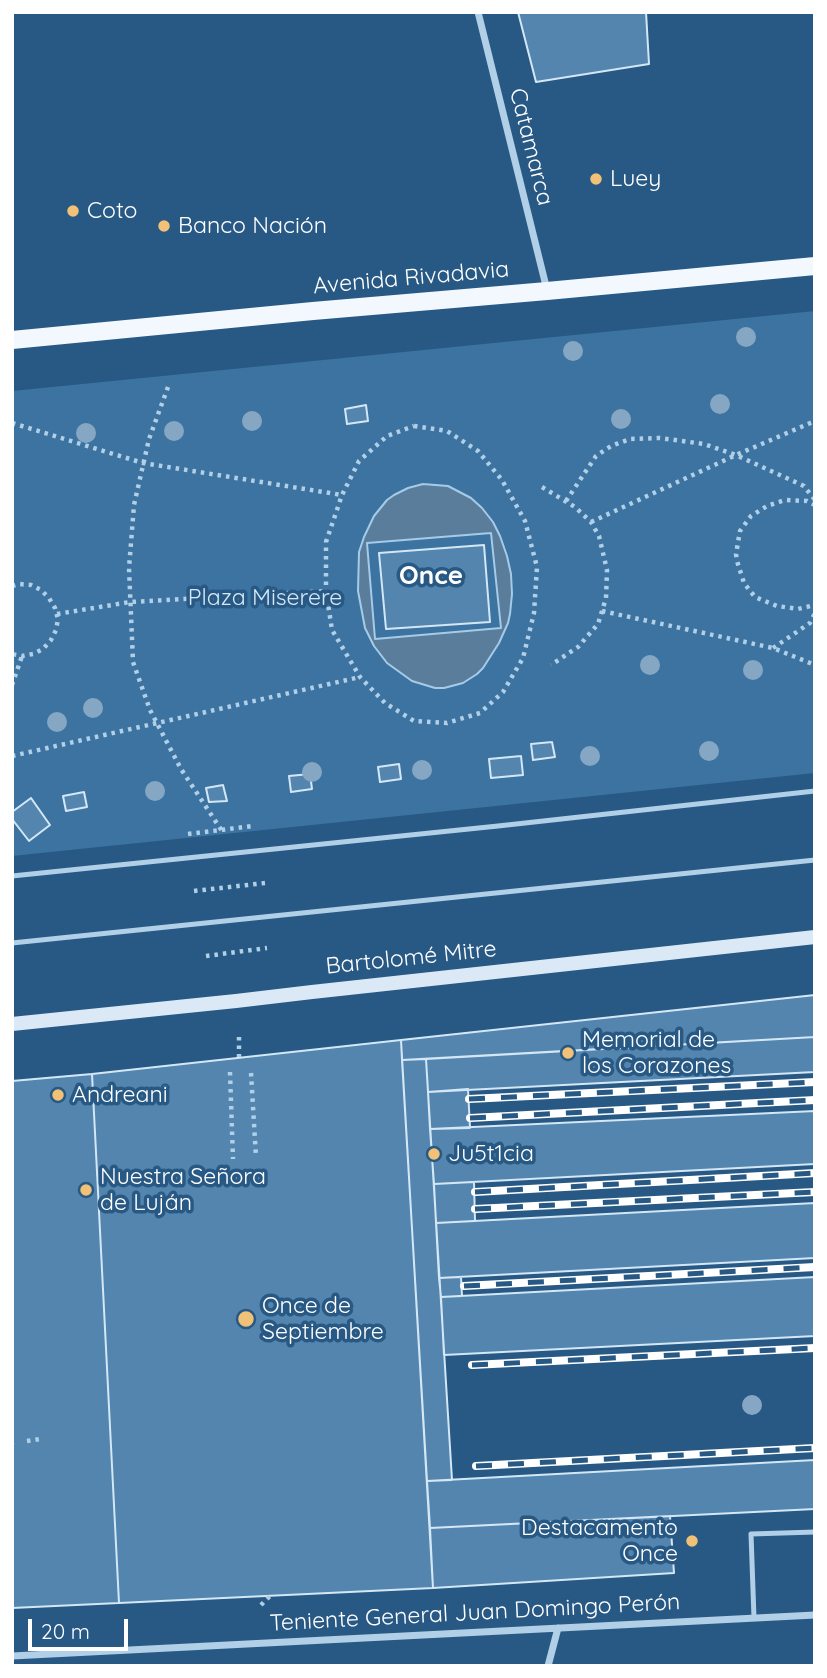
<!DOCTYPE html>
<meta charset="utf-8">
<style>
body{margin:0}
#map{position:relative;width:827px;height:1678px;overflow:hidden;background:#275984;font-family:Quicksand,sans-serif}
canvas{display:block}
.frame{position:absolute;inset:0;border:14px solid #fff;pointer-events:none}
.scale{position:absolute;left:28px;top:1619px;width:100px;height:32px;box-sizing:border-box;border:4px solid #fff;border-top:0;padding-left:9px;font-size:21px;line-height:24px;white-space:nowrap;color:#fff;-webkit-text-stroke:5px #275984;paint-order:stroke}
</style>
<div id="map">
<canvas width="827" height="1678"></canvas>
<div class="frame"></div>
<div class="scale">20 m</div>
</div>
<script>
const c = document.querySelector('canvas').getContext('2d');
c.lineJoin = 'round';
function fill(path, color) { c.fillStyle = color; c.fill(path, 'evenodd'); }
const toPath = rows => new Path2D(rows.map(r => 'M' + r).join(''));
function stroke(path, color, width, dash) { c.strokeStyle = color; c.lineWidth = width; c.lineCap = dash ? 'butt' : 'round'; c.setLineDash(dash || []); c.stroke(path); }
function label(font, color, halo, rows, align = 'center') {
  c.font = font + ' Quicksand,sans-serif'; c.lineWidth = 7; c.setLineDash([]); c.textBaseline = 'middle'; c.strokeStyle = halo; c.fillStyle = color; for (const [text, x, y, turn = 0] of rows) {
    c.save(); c.translate(x, y); c.rotate((+turn || 0) * Math.PI / 180); c.textAlign = isNaN(turn) ? turn : align; if (halo) c.strokeText(text, 0, 0); c.fillText(text, 0, 0); c.restore();
  }
}
const green = toPath([
 [815,311,815,773,12,856,12,391]
]);
const water = toPath([
 [423,484,448,486,471,498,482,508,493,522,500,536,507,556,511,574,512,594,510,614,508,623,499,643,483,668,477,674,463,683,444,688,435,688,412,681,387,663,374,646,365,628,358,591,359,552,364,537,374,516,387,500,394,495,408,488,423,484],
 [491,533,501,628,375,639,367,543,491,533]
]);
const building = toPath([
 [518,12,646,12,649,64,536,82,518,12],
 [366,405,368,421,347,424,345,409,366,405],
 [484,545,490,622,386,629,379,553,484,545],
 [552,742,555,757,533,760,531,744,552,742],
 [521,756,523,775,491,778,489,759,521,756],
 [399,764,401,779,380,782,378,767,399,764],
 [310,774,312,789,291,792,289,776,310,774],
 [223,785,227,801,209,802,206,788,223,785],
 [84,792,87,807,66,811,63,796,84,792],
 [31,798,50,825,29,841,12,819,12,812,31,798],
 [815,995,815,1037,402,1060,401,1040,815,995],
 [815,1037,815,1072,428,1092,426,1059,815,1037],
 [401,1040,433,1588,119,1603,92,1074,401,1040],
 [426,1059,452,1480,427,1481,402,1060,426,1059],
 [92,1074,119,1603,12,1608,12,1081,92,1074],
 [468,1089,470,1128,430,1129,428,1092,468,1089],
 [815,1111,815,1164,434,1184,430,1129,815,1111],
 [474,1182,475,1221,436,1223,434,1184,474,1182],
 [815,1203,815,1258,439,1278,436,1223,815,1203],
 [461,1277,462,1296,441,1297,439,1278,461,1277],
 [815,1277,815,1336,444,1355,441,1297,815,1277],
 [815,1460,815,1509,430,1528,427,1481,815,1460],
 [670,1516,674,1573,433,1588,430,1528,670,1516]
]);
const path = toPath([
 [168,387,149,439,134,505,129,568,133,662,150,710,181,769,222,831],
 [12,423,143,463,342,495],
 [414,426,447,431,478,451,502,480,525,521,537,567,534,613,523,658,503,692,480,713,447,723,414,721,385,703,360,677,332,630,326,591,326,542,342,495,359,461,387,436,414,426],
 [542,487,575,507,591,522,599,536,607,570,606,598,598,624,578,647,551,665],
 [566,501,596,456,611,446,630,439,660,438,704,444,736,455,804,486,815,500],
 [815,505,807,501,785,500,767,506,751,516,740,531,736,554,737,561,744,583,755,597,777,606,798,609,815,605],
 [591,522,736,455,815,421],
 [12,586,19,584,31,585,41,590,49,598,55,608,58,619,56,630,51,640,43,649,33,654,22,656,12,654],
 [602,611,773,648,815,665],
 [57,614,130,602,326,591],
 [773,648,810,623,815,613],
 [12,685,22,656],
 [12,756,360,677],
 [188,834,253,826],
 [194,891,265,883],
 [206,956,267,948],
 [239,1037,239,1057],
 [230,1072,233,1159],
 [251,1073,256,1157],
 [27,1441,40,1439],
 [12,1443,13,1442],
 [261,1605,271,1595]
]);
const service = toPath([
 [12,876,498,826,815,791],
 [12,943,815,860],
 [754,1618,751,1534,815,1532]
]);
const minor = toPath([
 [478,12,547,290],
 [12,1656,815,1615],
 [548,1666,558,1628]
]);
const secondary = toPath([
 [12,1024,236,1001,312,992,815,937]
]);
const primary = toPath([
 [12,340,313,311,547,291,815,266]
]);
const rail = toPath([
 [469,1099,815,1082],
 [470,1118,815,1100],
 [475,1192,815,1173],
 [475,1209,815,1192],
 [464,1286,815,1267],
 [472,1365,815,1348],
 [476,1466,815,1448]
]);
const trees = [
 [746,337],
 [573,351],
 [720,404],
 [621,419],
 [252,421],
 [174,431],
 [86,433],
 [650,665],
 [753,670],
 [93,708],
 [57,722],
 [709,751],
 [590,756],
 [422,770],
 [312,772],
 [155,791],
 [752,1405]
];
const markers = [
 [596,179,7,"#f0c176"],
 [73,211,7,"#f0c176"],
 [164,226,7,"#f0c176"],
 [568,1053,7,"#f0c176"],
 [58,1095,7,"#f0c176"],
 [434,1154,7,"#f0c176"],
 [86,1190,7,"#f0c176"],
 [246,1319,9,"#f0c176"],
 [692,1541,7,"#f0c176"]
];
const streetNames = [
 ["Catamarca",531,147,76],
 ["Avenida Rivadavia",411,278,-5],
 ["Bartolomé Mitre",411,958,-6],
 ["Teniente General Juan Domingo Perón",475,1613,-3]
];
const poiNames = [
 ["Luey",610,179],
 ["Coto",87,211],
 ["Banco Nación",178,226],
 ["Memorial de",582,1040],
 ["los Corazones",582,1066],
 ["Andreani",72,1095],
 ["Ju5t1cia",448,1154],
 ["Nuestra Señora",100,1177],
 ["de Luján",100,1203],
 ["Once de",262,1306],
 ["Septiembre",262,1332],
 ["Destacamento",678,1528,"right"],
 ["Once",678,1554,"right"]
];
const parkNames = [
 ["Plaza Miserere",265,598]
];
const quarterNames = [
 ["Once",431,576]
];
fill(green, '#3c73a1');
fill(water, '#5a7d9b');
stroke(water, '#a5cbe8', 2);
fill(building, '#5385ae');
stroke(building, '#d4e7f6', 2);
stroke(path, '#b1cfe7', 4.5, [3.5, 5]);
stroke(service, '#b1cfe7', 5);
stroke(minor, '#b1cfe7', 7);
stroke(secondary, '#dbe9f7', 14);
stroke(primary, '#f3f8fe', 18);
stroke(rail, '#fff', 8);
stroke(rail, '#275984', 5, [16]);
c.fillStyle = '#86a7c3';
for (const [x, y] of trees) { c.beginPath(); c.arc(x, y, 10, 0, 2 * Math.PI); c.fill(); }
for (const [x, y, r, color] of markers) { const dot = new Path2D(); dot.arc(x, y, r, 0, 2 * Math.PI); c.fillStyle = color; c.fill(dot); stroke(dot, '#275984', 2.5); }
label('23px', '#fff', '#275984', streetNames);
label('23px', '#fff', '#275984', poiNames, 'left');
label('23px', '#d4e7f6', '#275984', parkNames);
label('bold 26px', '#fff', '#275984', quarterNames);
</script>
